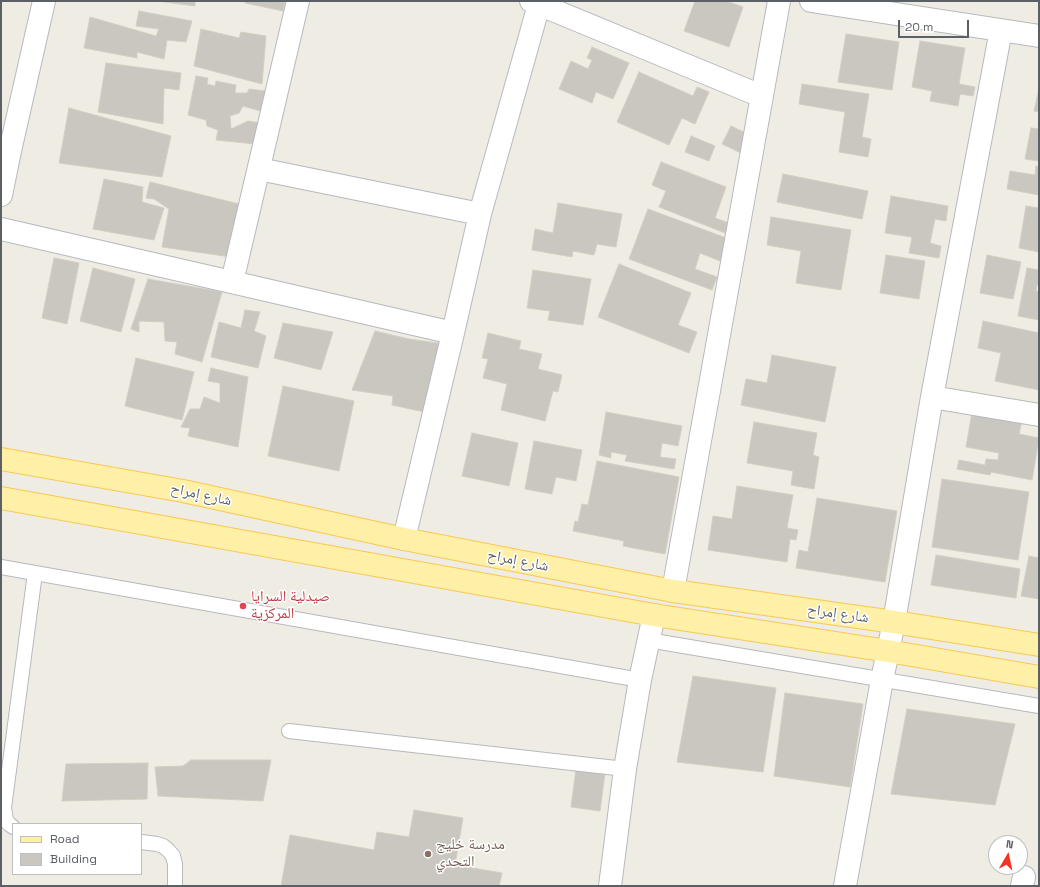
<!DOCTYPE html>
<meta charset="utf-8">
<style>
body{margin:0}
#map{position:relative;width:1040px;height:887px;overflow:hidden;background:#efece3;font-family:"Space Grotesk",sans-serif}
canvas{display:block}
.frame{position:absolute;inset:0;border:2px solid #5b6065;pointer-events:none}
.legend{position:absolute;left:12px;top:823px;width:130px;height:52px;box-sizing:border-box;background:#fff;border:1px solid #bdbfc1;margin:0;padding:5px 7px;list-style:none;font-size:12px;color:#5b6065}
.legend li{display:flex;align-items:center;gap:8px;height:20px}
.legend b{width:20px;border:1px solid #bdbfc1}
.north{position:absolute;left:988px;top:835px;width:40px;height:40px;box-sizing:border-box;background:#fff;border:1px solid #bdbfc1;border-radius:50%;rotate:9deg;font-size:11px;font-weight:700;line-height:16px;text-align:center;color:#5b6065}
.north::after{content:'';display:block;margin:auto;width:14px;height:18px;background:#f23326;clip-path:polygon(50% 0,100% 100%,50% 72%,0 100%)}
.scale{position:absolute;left:898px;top:20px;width:71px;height:18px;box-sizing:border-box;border:2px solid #5b6065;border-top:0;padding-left:5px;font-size:12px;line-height:14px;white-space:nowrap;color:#5b6065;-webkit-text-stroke:3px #fff;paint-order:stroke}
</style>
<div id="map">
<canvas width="1040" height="887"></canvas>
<div class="frame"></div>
<ul class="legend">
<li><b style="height:5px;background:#fff0a8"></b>Road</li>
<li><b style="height:11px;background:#cac7c0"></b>Building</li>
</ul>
<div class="north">N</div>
<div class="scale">20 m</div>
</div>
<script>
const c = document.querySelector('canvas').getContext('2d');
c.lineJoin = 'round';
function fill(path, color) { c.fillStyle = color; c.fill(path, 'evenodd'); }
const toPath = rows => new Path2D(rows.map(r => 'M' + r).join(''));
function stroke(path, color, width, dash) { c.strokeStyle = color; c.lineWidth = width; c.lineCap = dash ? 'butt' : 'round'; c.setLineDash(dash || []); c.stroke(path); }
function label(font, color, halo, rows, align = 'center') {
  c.font = font + ' "Space Grotesk","Noto Naskh Arabic",sans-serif'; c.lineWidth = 3; c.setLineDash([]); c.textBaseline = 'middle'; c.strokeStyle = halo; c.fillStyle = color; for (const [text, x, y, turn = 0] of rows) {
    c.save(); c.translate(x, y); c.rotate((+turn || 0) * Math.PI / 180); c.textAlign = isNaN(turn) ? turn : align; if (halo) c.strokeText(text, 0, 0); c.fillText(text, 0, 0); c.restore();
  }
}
const building = toPath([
 [157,1,195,1,195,6,157,1],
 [245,1,285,1,283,11,245,3,245,1],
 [695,1,726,1,743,7,729,47,684,31,695,1],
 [139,11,192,21,186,42,167,40,164,59,137,52,137,58,84,48,90,17,156,36,159,29,136,26,139,11],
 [201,29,239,38,241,32,266,36,262,84,194,66,201,29],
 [846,34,899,42,892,90,838,82,846,34],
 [920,41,965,48,959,84,975,87,973,96,960,94,958,106,930,101,932,91,912,87,920,41],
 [592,47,629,63,613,99,596,92,592,103,559,89,571,61,588,69,592,60,587,58,592,47],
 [106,63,181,73,179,90,164,88,163,124,98,112,106,63],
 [639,72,693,96,697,87,709,92,695,124,682,118,669,145,617,122,639,72],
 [196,76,208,78,207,84,215,86,216,81,236,85,235,93,247,93,249,89,266,91,264,112,243,106,239,113,230,116,231,129,248,121,260,123,255,144,216,140,218,130,207,126,206,120,188,115,196,76],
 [802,84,869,94,862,137,871,139,868,157,839,152,845,112,799,104,802,84],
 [1039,89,1039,112,1034,111,1039,89],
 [69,108,171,136,162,177,59,163,69,108],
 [731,126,750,135,741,153,722,144,731,126],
 [1031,128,1039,129,1039,161,1025,159,1031,128],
 [691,136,715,146,709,161,685,152,691,136],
 [661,162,726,187,715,218,729,223,725,233,659,207,666,191,652,185,661,162],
 [1036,166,1039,167,1039,195,1007,189,1010,171,1035,175,1036,166],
 [783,174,868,191,862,219,777,202,783,174],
 [104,179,143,187,142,202,164,208,154,240,93,229,104,179],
 [150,182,243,205,231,257,162,247,169,209,154,199,146,198,150,182],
 [891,196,948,206,946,221,935,219,930,243,941,246,939,258,909,253,912,237,885,233,891,196],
 [558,203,622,214,616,247,597,244,594,255,573,251,572,257,532,250,535,229,553,233,558,203],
 [1026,206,1039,208,1039,252,1019,248,1026,206],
 [648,209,729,239,720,261,700,253,695,269,717,277,712,290,629,259,648,209],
 [771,217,851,230,841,290,796,283,801,251,767,245,771,217],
 [886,255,925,261,919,299,880,293,886,255],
 [987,255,1021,262,1013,299,980,293,987,255],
 [54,258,79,263,67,324,42,318,54,258],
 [619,264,691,293,678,325,697,332,689,353,598,317,619,264],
 [93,268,135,279,121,332,80,321,93,268],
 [1027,268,1039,270,1039,285,1037,284,1036,291,1039,292,1039,320,1018,316,1027,268],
 [533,270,591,279,583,325,548,320,550,311,527,308,533,270],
 [148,279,222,292,202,362,175,354,177,342,165,341,164,322,139,321,139,332,131,329,148,279],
 [245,310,260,312,254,331,266,336,258,368,211,357,219,322,241,328,245,310],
 [983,321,1039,333,1039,390,995,381,1001,353,978,348,983,321],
 [283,323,333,332,321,370,274,358,283,323],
 [375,331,409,339,444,344,429,413,392,405,393,396,352,390,375,331],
 [488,333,521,341,519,349,542,354,538,369,562,375,558,392,553,391,545,421,501,410,507,384,483,378,488,359,482,358,488,333],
 [772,355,836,367,825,422,741,405,746,379,767,383,772,355],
 [136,358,194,372,182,420,125,406,136,358],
 [211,368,248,377,238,447,188,436,190,428,181,427,190,409,200,409,204,397,220,403,220,383,208,381,211,368],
 [283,386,354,401,339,471,268,456,283,386],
 [606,412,682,426,678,446,662,443,660,457,676,459,674,469,625,461,627,455,611,452,611,458,599,455,606,412],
 [972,412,1022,421,1019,434,1039,438,1032,480,991,472,990,475,957,469,959,460,985,465,986,459,998,460,999,453,966,447,972,412],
 [754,422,817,433,813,455,819,457,814,489,791,485,793,471,747,463,754,422],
 [472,433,518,443,509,486,462,476,472,433],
 [534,441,582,450,576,481,556,477,552,494,525,489,534,441],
 [597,461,679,477,665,554,623,546,624,541,573,531,575,521,578,522,582,504,588,505,597,461],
 [942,479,1029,492,1018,560,932,547,942,479],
 [737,486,793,495,787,528,798,530,796,540,790,539,787,562,708,550,713,516,732,519,737,486],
 [817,498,897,511,885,582,796,568,799,550,808,552,817,498],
 [936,555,1020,569,1016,598,931,585,936,555],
 [1029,556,1039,558,1039,599,1021,596,1029,556],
 [693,676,776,688,763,772,677,762,693,676],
 [785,693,863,704,850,787,774,776,785,693],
 [907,709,1015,724,995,805,891,794,907,709],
 [191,760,271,760,263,801,158,796,155,767,183,766,191,760],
 [148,763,147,799,62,801,66,764,148,763],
 [576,769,605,773,600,811,571,807,576,769],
 [414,810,463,818,455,865,502,873,499,886,281,886,290,835,374,850,377,832,409,837,414,810]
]);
const lane = toPath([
 [1,567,640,680],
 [648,640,1039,706],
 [289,731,625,769],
 [13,827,9,824,6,820,4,808,35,573],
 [141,842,157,844,163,846,168,850,173,856,175,864,175,886]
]);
const street = toPath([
 [531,1,761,96],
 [811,1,1039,36],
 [259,169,480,214],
 [1,195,10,151,44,1],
 [1,229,453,333],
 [232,282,298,1],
 [932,397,1039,415],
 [404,539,453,333,480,214,540,1],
 [673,591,779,1],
 [610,886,625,769,640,680,654,615],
 [845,886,882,680,894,622,932,397,1001,30],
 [1022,886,1024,877]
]);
const primary = toPath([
 [1,459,183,491,404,539,673,591,894,622,1039,645],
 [1,498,654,615,888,651,1039,677]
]);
const markers = [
 [243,606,4,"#e0444e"],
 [428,854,4,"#8d6e63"]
];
const streetNames = [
 ["شارع إمراح",201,495,12],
 ["شارع إمراح",518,561,11],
 ["شارع إمراح",838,614,8]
];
const healthNames = [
 ["صيدلية السرايا",251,597],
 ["المركزية",251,614]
];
const educationNames = [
 ["مدرسة خليج",436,845],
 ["التحدي",436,862]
];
fill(building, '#cac7c0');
stroke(building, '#d4cec1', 1);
stroke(lane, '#b6b9be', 16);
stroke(street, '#b6b9be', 24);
stroke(primary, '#f9c852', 24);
stroke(lane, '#fff', 14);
stroke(street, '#fff', 22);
stroke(primary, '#fff0a8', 22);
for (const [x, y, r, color] of markers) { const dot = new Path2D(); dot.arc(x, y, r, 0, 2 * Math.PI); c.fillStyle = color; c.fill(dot); stroke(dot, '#fff', 1.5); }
label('15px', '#5b6065', '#fff', streetNames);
label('15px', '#be3a42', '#fff', healthNames, 'left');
label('15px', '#785e54', '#fff', educationNames, 'left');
</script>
